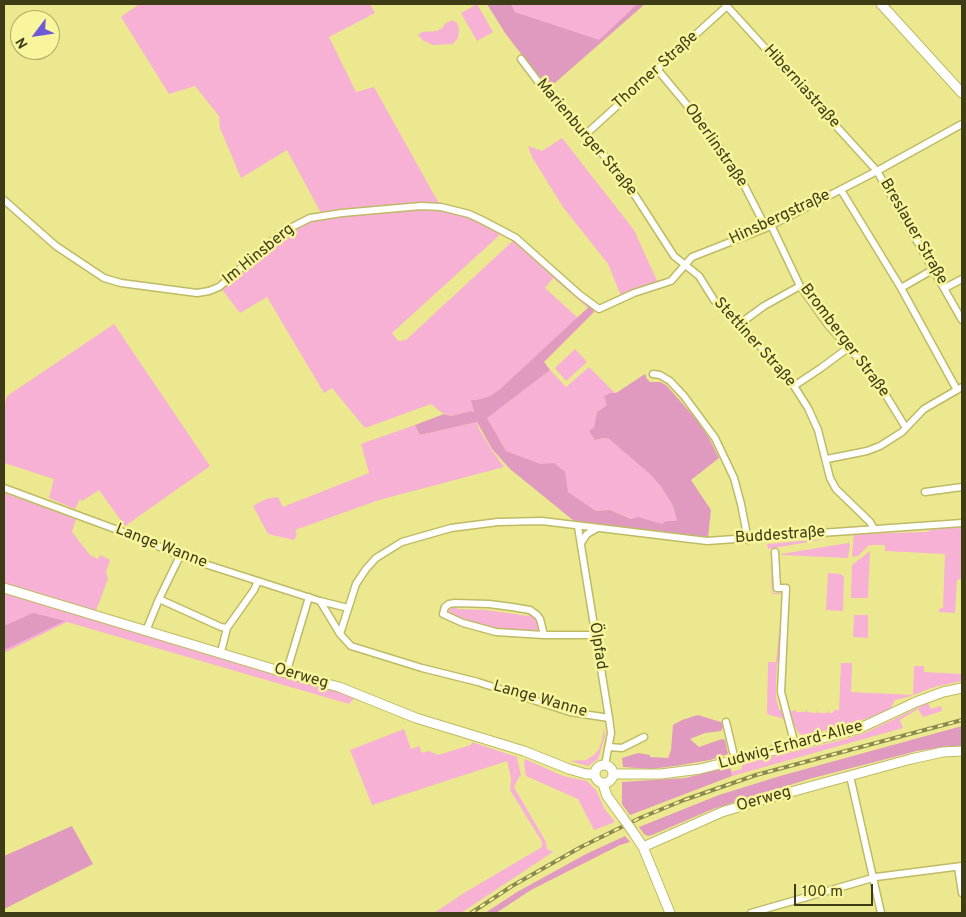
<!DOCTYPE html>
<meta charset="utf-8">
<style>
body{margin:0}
#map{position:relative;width:966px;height:917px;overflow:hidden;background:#ebe890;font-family:Overpass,sans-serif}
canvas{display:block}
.frame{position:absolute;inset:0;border:5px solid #3d3c17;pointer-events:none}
.north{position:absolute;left:10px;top:10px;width:50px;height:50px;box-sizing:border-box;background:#f8f59d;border:1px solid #adab67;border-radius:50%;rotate:239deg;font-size:14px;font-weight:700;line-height:20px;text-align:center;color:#3d3c17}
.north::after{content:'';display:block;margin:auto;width:18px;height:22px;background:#6e5ad4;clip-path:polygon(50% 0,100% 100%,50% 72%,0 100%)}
.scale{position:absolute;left:794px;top:884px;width:79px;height:22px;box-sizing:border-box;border:2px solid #3d3c17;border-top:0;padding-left:6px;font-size:15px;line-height:18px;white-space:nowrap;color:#3d3c17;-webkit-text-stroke:4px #f8f59d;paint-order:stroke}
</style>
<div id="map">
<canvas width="966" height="917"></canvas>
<div class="frame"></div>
<div class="north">N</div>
<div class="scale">100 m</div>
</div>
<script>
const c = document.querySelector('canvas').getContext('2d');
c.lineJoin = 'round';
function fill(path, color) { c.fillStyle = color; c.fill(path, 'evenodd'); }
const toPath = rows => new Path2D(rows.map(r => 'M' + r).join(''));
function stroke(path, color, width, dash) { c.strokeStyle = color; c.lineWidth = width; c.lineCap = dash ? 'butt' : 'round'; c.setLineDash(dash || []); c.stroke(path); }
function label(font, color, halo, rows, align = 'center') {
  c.font = font + ' Overpass,sans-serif'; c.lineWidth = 5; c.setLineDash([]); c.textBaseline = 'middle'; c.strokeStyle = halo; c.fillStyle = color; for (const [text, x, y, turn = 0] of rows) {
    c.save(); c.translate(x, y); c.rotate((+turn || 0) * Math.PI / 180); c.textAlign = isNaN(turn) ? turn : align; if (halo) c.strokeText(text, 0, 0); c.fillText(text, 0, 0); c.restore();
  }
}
const green = toPath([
 [139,4,370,4,375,13,329,37,356,92,374,87,441,207,469,214,503,232,392,333,398,341,406,340,516,238,592,304,588,308,553,278,545,288,578,318,500,389,490,396,476,400,475,412,471,411,451,416,441,412,431,404,365,428,332,388,324,393,267,297,240,313,220,287,278,236,322,215,287,150,241,178,220,128,219,116,195,86,169,94,121,17],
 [477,4,493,32,477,41,461,13],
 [511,4,637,4,599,41,515,12],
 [452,20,457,23,459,29,458,38,453,44,433,45,424,41,418,35,422,32,437,31,442,28,446,23],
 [562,138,634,230,659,285,622,298,608,264,563,207,532,157,528,146,542,151],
 [114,324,210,466,125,526,99,490,82,501,80,499,75,509,49,498,54,479,4,463,4,408,7,396],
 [575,349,587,362,566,381,555,368],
 [589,367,616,394,607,405,597,412,594,427,590,431,595,440,604,438,609,439,652,476,662,488,673,506,677,521,662,524,632,519,610,510,596,511,568,492,541,464,506,451,486,417,550,370,566,387],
 [477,422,479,429,491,449,504,467,379,500,295,530,297,534,294,540,268,534,253,506,266,499,278,497,283,507,369,473,361,444,415,425,420,435],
 [4,493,76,519,72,532,90,555,98,559,100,555,110,560,106,572,108,579,96,611,4,583],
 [962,525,962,579,957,580,955,613,939,612,939,609,943,608,945,554,885,551,885,545,871,545,868,546,858,556,852,557,854,534,926,532,939,527],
 [826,539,768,549,767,544,801,541],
 [848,541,850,545,848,558,781,555,781,554,848,543],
 [870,551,868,598,851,598,852,565],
 [770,560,773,593,784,593,781,662,777,663,776,685,780,686,776,686,776,697,779,710,783,709,788,733,784,719,767,714,768,662,776,662,783,594,772,594],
 [828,573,841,574,841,575,844,576,843,611,826,610],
 [4,593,146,632,357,695,349,704,67,622,4,653],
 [456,605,457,609,486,610,528,616,530,612,535,615,541,631,539,633,495,629,466,622,450,614,449,610,452,606],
 [854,615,868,615,868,638,853,637],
 [841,663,852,663,851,692,913,695,914,666,924,666,924,672,962,674,962,681,934,687,911,696,895,700,889,711,871,718,868,718,828,730,801,735,797,731,788,709,790,708,790,711,794,711,796,709,796,712,805,712,807,709,807,712,816,713,818,710,818,713,827,713,829,710,829,713,833,713,834,710,839,710],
 [928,703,931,709,941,706,942,711,923,717,918,709,900,720,903,728,732,776,731,772,742,769,742,764,846,739,867,732],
 [604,727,605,736,598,759,588,766,570,761,586,760,594,755,599,749,602,741],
 [404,729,411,749,419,746,422,753,429,751,438,755,471,745,472,742,517,757,521,776,519,777,514,787,546,842,547,849,553,852,461,913,434,913,464,893,542,847,542,842,510,790,511,778,507,761,372,805,350,750],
 [525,759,563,776,587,781,596,790,604,808,615,822,594,830,578,799,526,776,524,764]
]);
const forest = toPath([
 [487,4,511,4,515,12,599,40,637,4,645,4,548,89,505,33],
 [592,304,594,312,544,362,550,370,487,418,506,451,541,464,554,463,565,472,568,492,596,511,610,510,631,519,638,517,662,524,666,521,677,521,673,506,662,488,652,476,609,439,604,438,595,440,589,431,594,427,597,412,607,405,604,396,611,393,616,393,645,374,647,379,650,382,660,382,666,385,697,420,709,438,719,458,691,480,711,510,708,537,619,527,579,525,510,469,492,449,477,422,420,435,415,425,444,414,451,416,471,411,474,412,471,400,476,400,490,396,500,389],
 [33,613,65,621,4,650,4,626],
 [698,715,724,723,724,726,721,731,705,733,690,739,699,747,722,739,725,740,728,754,710,760,675,766,651,769,623,767,622,758,638,753,650,755,650,757,668,758,671,750,673,725,682,720],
 [962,726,962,746,949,746,917,751,809,779,713,809,652,835,648,836,644,834,639,827,719,795,780,776],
 [730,767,732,776,630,815,622,804,622,782,685,778],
 [72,826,93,864,4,909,4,856],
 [625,836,630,842,620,845,531,890,496,913,485,913,517,892,586,854]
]);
const street = toPath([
 [725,4,877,171,962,320],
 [521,59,546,92,609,161,636,197,674,256,699,276,714,300,769,355,794,386,808,408,818,430,830,478,836,489,870,522,874,529],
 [657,69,697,117,722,151,743,183,766,228],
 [585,135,727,6],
 [841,190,901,288,957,390],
 [4,200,56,246,104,278,121,283,197,293,209,291,219,287,278,236,294,226,310,218,342,213,421,206,441,207,469,214,482,220,516,238,580,295,599,309,634,293,671,281,692,257,766,228,877,171,962,124],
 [771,225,800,286,828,325,874,376,906,428],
 [901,288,934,269],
 [945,288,962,279],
 [738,325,764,306,800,286],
 [653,374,660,375,670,381,684,396,715,438,734,478,741,504,748,540],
 [794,386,821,368,848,348],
 [827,459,867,451,880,446,902,432,924,409,962,387],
 [4,488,142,539,180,556,320,601,340,634,351,646,422,668,478,682,570,712,609,718],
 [925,492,962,487],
 [578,527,609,718,611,733,605,765],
 [581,543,587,534,596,529],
 [775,552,777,588,786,588,781,692,795,745],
 [159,599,221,627,227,628],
 [320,601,348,608],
 [146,631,159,599,179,558],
 [340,634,356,584,366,569,376,558,402,542,451,528,498,522,542,521,707,541,962,523],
 [544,635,496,632,463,623,443,614,445,607,449,604,455,603,489,604,512,607,530,610,537,615,540,619,544,635,595,635],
 [222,648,227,628,254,590,258,581],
 [288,667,309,597],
 [726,722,735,760],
 [609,747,622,748,644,737],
 [850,776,881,913],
 [958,867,962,893],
 [751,913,876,877,962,866]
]);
const secondary = toPath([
 [881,4,962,93],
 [4,588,286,673,339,687,416,718,524,751,569,769,586,774,594,774],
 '595 774a9 9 0 1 1 18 0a9 9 0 1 1-18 0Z',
 [613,774,661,774,700,769,858,729,916,702,943,692,962,688],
 [603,784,607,796,623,818],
 [633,832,643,847,670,913],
 [643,847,722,812,758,801,911,759,943,752,962,751]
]);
const rail = toPath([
 [471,913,512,886,581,847,640,818,684,800,756,775,962,720]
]);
const secondaryBridge = toPath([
 [623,818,633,832]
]);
const streetNames = [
 ["Thorner Straße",656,71,-42],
 ["Hiberniastraße",801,87,48],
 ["Marienburger Straße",586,138,50],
 ["Oberlinstraße",715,146,55],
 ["Hinsbergstraße",780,218,-25],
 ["Breslauer Straße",913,232,60],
 ["Im Hinsberg",259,255,-39],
 ["Bromberger Straße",844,341,53],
 ["Stettiner Straße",754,343,48],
 ["Buddestraße",780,536,-4],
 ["Lange Wanne",161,547,21],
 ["Ölpfad",597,646,81],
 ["Oerweg",301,677,16],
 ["Lange Wanne",540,700,16],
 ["Ludwig-Erhard-Allee",791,746,-15],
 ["Oerweg",764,800,-16]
];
fill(green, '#f6b1d5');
fill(forest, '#e19abf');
stroke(street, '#bebb64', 9);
stroke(secondary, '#bebb64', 11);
stroke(street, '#fff', 6);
stroke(secondary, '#fff', 9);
stroke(rail, '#8b894d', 4);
stroke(rail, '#f8f59d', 2, [5.5]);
stroke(secondaryBridge, '#bebb64', 11, []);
stroke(secondaryBridge, '#fff', 9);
label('16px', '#3d3c17', '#f8f59d', streetNames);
</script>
